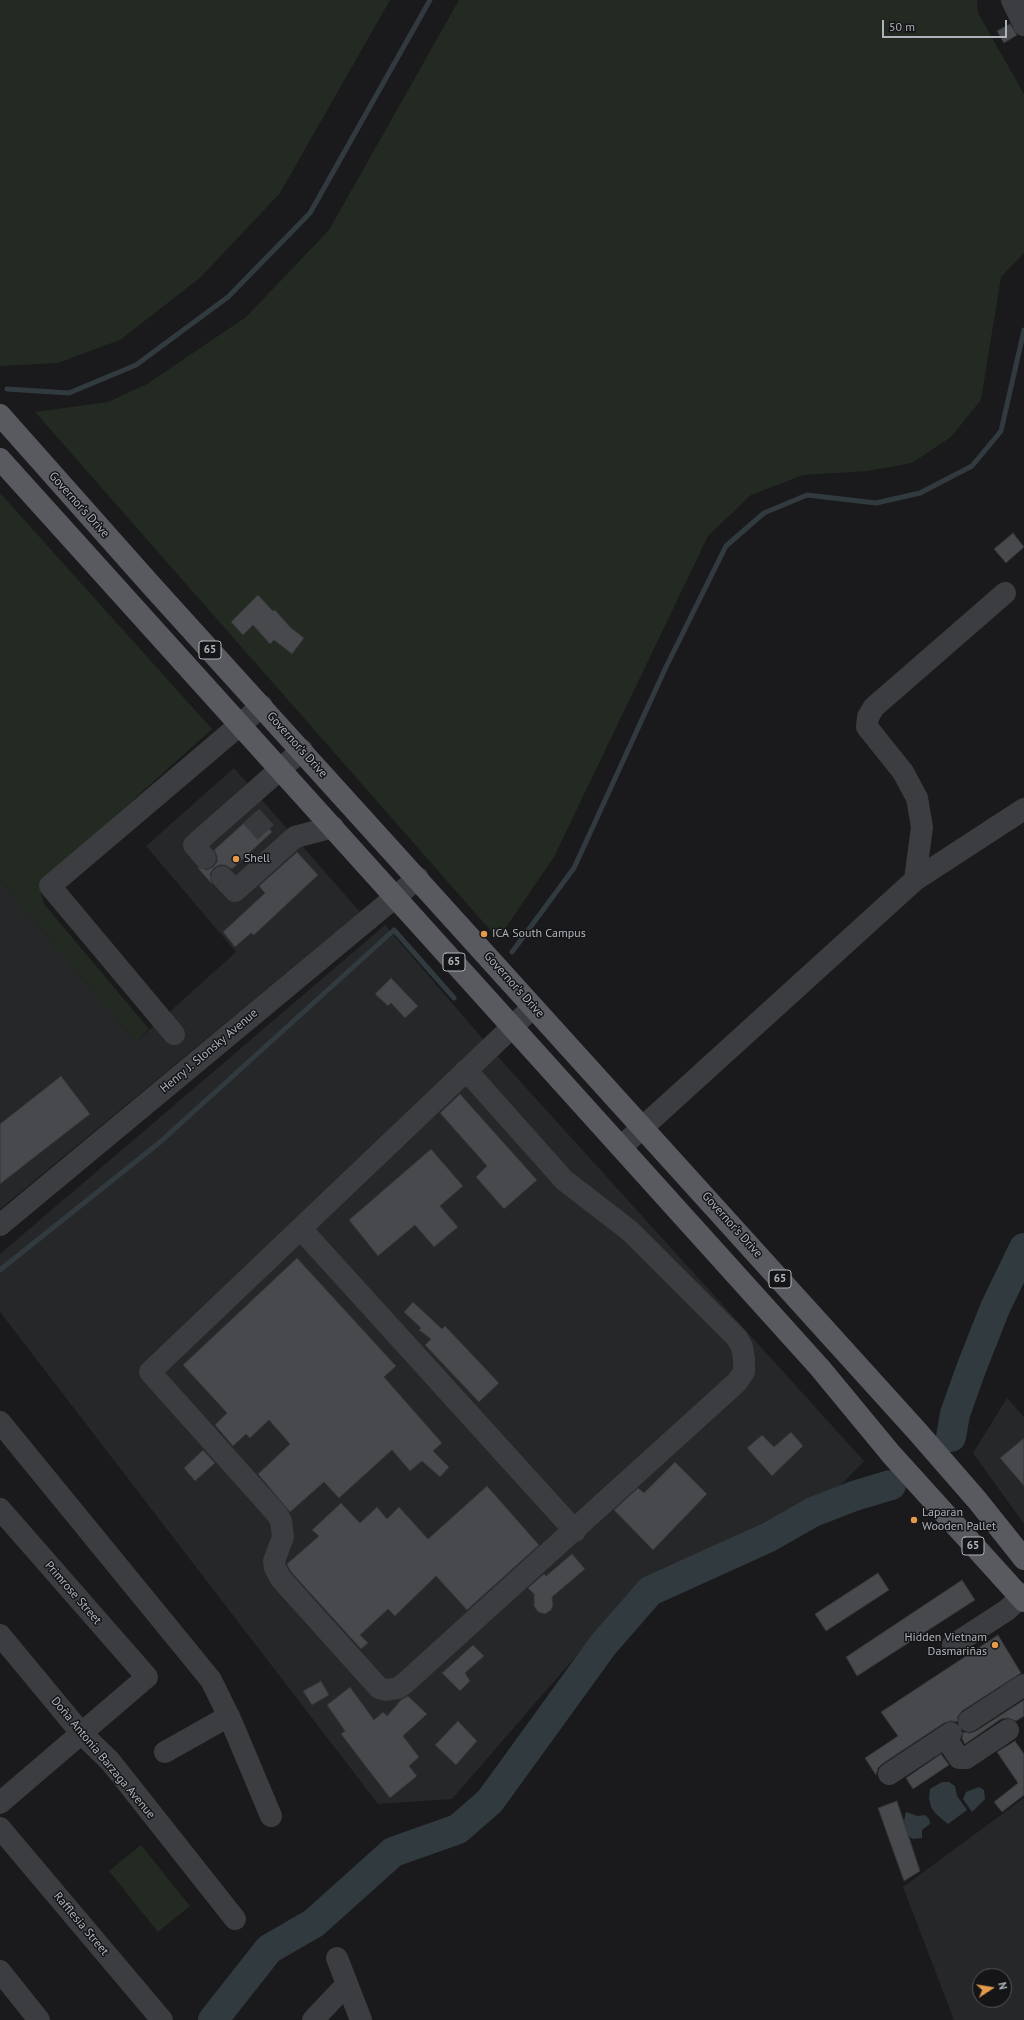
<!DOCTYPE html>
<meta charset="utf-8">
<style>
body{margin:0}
#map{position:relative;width:1024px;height:2020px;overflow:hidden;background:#1a1a1c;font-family:"PT Sans",sans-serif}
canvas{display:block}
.north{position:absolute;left:972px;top:1968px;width:40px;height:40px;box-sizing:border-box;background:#151517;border:1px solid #525458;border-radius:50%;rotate:78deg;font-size:11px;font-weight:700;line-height:16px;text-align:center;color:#aeb3ba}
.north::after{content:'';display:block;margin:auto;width:14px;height:18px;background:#e39b4b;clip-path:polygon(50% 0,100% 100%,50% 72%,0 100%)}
.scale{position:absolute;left:882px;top:20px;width:125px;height:18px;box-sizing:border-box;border:2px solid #aeb3ba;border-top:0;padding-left:5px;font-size:12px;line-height:14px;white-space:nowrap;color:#aeb3ba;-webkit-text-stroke:3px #151517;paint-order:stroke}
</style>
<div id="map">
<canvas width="1024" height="2020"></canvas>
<div class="north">N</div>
<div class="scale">50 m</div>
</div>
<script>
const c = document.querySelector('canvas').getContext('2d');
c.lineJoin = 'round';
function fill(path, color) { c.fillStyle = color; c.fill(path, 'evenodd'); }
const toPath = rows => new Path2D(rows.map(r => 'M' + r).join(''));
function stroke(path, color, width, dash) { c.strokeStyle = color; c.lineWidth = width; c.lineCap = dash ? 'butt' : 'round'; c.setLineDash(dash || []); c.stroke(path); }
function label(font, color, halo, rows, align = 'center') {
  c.font = font + ' "PT Sans",sans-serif'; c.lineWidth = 3; c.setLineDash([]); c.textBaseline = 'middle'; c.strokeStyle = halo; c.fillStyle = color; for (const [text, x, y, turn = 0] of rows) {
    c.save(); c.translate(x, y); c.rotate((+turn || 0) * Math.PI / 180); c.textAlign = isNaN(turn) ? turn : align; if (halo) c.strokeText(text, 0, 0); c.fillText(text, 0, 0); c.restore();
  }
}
const built = toPath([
 [234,768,360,912,0,1209,0,880,136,1042,236,952,146,846],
 [385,925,500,1059,864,1461,839,1487,642,1580,452,1799,378,1804,0,1312,0,1254],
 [1007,1398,1024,1417,1024,1524,973,1453],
 [1024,1798,1024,2020,954,2020,903,1887],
 [980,1976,1004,1976,1004,2000,980,2000]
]);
const green = toPath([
 [0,0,390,0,280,193,201,277,120,340,58,363,0,366],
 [459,0,977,0,978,13,1024,94,1024,253,1001,277,981,400,951,437,912,463,868,471,803,475,751,495,708,536,554,857,498,939,35,412,108,402,147,384,246,317,329,230],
 [0,493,212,729,42,882,41,892,44,904,149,1029,136,1042,0,880],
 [141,1845,190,1906,158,1932,109,1871]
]);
const water = toPath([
 [942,1782,949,1782,955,1786,957,1796,967,1810,948,1824,936,1814,931,1807,929,1798,930,1789],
 [979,1787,984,1790,985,1799,972,1812,963,1799,966,1792],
 [906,1812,918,1816,925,1815,929,1819,930,1824,922,1830,922,1838,913,1839,907,1835,904,1821]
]);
const stream = toPath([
 [7,389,69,393,136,365,228,297,310,213,430,0],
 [512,952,574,868,666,667,726,546,764,513,807,495,876,503,920,493,972,466,1001,431,1024,330],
 [0,1270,159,1143,394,930,454,998]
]);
const river = toPath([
 [951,1437,955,1414,971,1369,995,1308,1024,1248],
 [213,2020,269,1949,314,1923,393,1852,458,1829,490,1801,603,1645,650,1591,769,1537,813,1512,854,1496,891,1485]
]);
const building = toPath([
 [1010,24,1017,35,1004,43,997,31,1010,24],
 [1013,533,1024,547,1006,563,994,549,1013,533],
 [258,595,273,611,275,610,290,627,304,638,292,654,274,640,270,644,253,625,243,635,231,622,258,595],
 [255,813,272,832,232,869,225,865,219,865,214,868,210,874,212,884,197,867,207,870,213,867,217,862,217,856,214,850,255,813],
 [297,852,318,875,254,935,251,933,235,947,223,932,265,893,259,886,297,852],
 [391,978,418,1006,405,1018,391,1003,388,1006,375,994,391,978],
 [61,1076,90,1114,0,1184,0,1124,61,1076],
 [460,1094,537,1180,504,1209,476,1177,487,1166,440,1113,460,1094],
 [431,1149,463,1186,440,1206,458,1227,434,1247,415,1225,378,1256,349,1220,431,1149],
 [297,1258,396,1366,384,1377,442,1443,433,1451,449,1467,440,1477,422,1461,410,1471,392,1450,339,1498,324,1482,290,1512,258,1474,290,1444,269,1420,250,1438,246,1434,233,1446,215,1425,227,1413,183,1365,297,1258],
 [413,1302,442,1329,445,1326,499,1383,479,1402,425,1345,431,1339,419,1330,421,1328,404,1312,413,1302],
 [791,1432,803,1446,772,1476,747,1448,762,1435,774,1447,791,1432],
 [1024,1438,1024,1486,1000,1458,1024,1438],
 [203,1450,215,1463,195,1481,184,1468,203,1450],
 [675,1462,707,1494,653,1550,614,1510,638,1488,644,1493,675,1462],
 [487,1486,539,1545,467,1610,436,1576,395,1616,388,1609,360,1635,368,1643,361,1649,291,1572,287,1564,319,1536,312,1530,341,1503,360,1523,377,1507,387,1519,399,1507,428,1539,487,1486],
 [572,1554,585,1569,552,1597,553,1605,551,1610,545,1614,538,1612,534,1606,534,1594,528,1588,544,1574,546,1576,572,1554],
 [878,1573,889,1590,826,1631,815,1614,878,1573],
 [962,1580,975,1600,857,1676,846,1657,962,1580],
 [998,1635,1021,1673,962,1711,958,1716,957,1722,951,1721,944,1723,882,1764,878,1768,876,1775,865,1758,898,1736,881,1712,998,1635],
 [473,1645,484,1656,465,1673,470,1681,460,1691,442,1673,473,1645],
 [321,1681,329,1695,312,1705,303,1691,321,1681],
 [350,1687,374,1720,383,1712,387,1716,401,1700,408,1696,427,1714,403,1736,419,1757,409,1766,417,1776,390,1798,341,1734,345,1731,327,1705,350,1687],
 [1024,1700,1024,1716,1016,1721,1008,1718,1001,1719,965,1744,962,1739,963,1732,970,1733,976,1731,1024,1700],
 [458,1721,477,1741,456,1765,435,1745,458,1721],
 [1015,1741,1024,1754,1024,1795,1002,1812,994,1802,1018,1783,997,1752,1015,1741],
 [941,1754,949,1765,913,1789,906,1778,941,1754],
 [897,1801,920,1871,904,1881,878,1808,897,1801]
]);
const minorTunnel = toPath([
 [251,816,269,836]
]);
const minor = toPath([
 [1012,0,1024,25],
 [205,858,194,845,302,750],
 [222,877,235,891,295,837,333,827],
 [915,880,922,827,917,798,903,772,867,727,868,717,874,707,1005,593],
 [174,1034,50,886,262,706],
 [466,1070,564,1180,630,1231,737,1338,742,1347,744,1359,744,1372,737,1382,405,1683,398,1688,386,1690,379,1688,281,1579,275,1568,274,1561,283,1537,281,1521,277,1514,150,1372,533,1007],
 [621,1147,915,880,1024,809],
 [0,1225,418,878],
 [301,1229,575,1531],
 [0,1422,211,1680,231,1721,271,1816],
 [0,1509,147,1677,0,1803],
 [0,1635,82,1734,110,1761,235,1919],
 [953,1645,1007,1610,1024,1594],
 [969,1721,1024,1685],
 [945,1737,959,1758,966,1758,1008,1730],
 [165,1752,229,1716],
 [889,1774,951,1733],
 [0,1828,162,2020],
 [337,1958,361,2020],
 [0,1971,39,2020],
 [313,2020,347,1984]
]);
const major = toPath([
 [0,415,150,584,916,1430,977,1500,1024,1559],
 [0,459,820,1368,891,1454,1024,1601]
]);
const markers = [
 [236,859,4,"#e39b4b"],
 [484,934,4,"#e39b4b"],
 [914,1520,4,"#e39b4b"],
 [995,1645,4,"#e39b4b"]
];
const shields = [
 [210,650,22],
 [454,962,22],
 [780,1279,22],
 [973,1546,22]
];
const shieldNames = [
 ["65",210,650],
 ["65",454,962],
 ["65",780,1279],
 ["65",973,1546]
];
const streetNames = [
 ["Governor's Drive",79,505,48],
 ["Governor's Drive",297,745,48],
 ["Governor's Drive",514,985,48],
 ["Henry J. Slonsky Avenue",209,1051,-40],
 ["Governor's Drive",732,1225,48],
 ["Primrose Street",73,1593,49],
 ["Doña Antonia Barzaga Avenue",103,1758,50],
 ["Rafflesia Street",81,1924,50]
];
const poiNames = [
 ["Shell",244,859],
 ["ICA South Campus",492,934],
 ["Laparan",922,1513],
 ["Wooden Pallet",922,1527],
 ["Hidden Vietnam",987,1638,"right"],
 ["Dasmariñas",987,1652,"right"]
];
fill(built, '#262729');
fill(green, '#222a22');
fill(water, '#313b3f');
stroke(stream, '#313b3f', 5);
stroke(river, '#313b3f', 30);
fill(building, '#47494c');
stroke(building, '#343538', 1);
stroke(minorTunnel, '#38393c', 22, [22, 11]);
stroke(minor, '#3b3d41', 22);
stroke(major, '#585a60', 22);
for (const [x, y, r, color] of markers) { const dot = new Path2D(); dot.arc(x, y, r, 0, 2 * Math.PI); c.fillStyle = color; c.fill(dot); stroke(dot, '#151517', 1.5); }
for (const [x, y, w] of shields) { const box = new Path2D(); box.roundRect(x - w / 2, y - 9, w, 18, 3); c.fillStyle = '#151517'; c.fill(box); stroke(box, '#aeb3ba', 1); }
label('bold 11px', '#aeb3ba', null, shieldNames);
label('12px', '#aeb3ba', '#151517', streetNames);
label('12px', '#aeb3ba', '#151517', poiNames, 'left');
</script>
